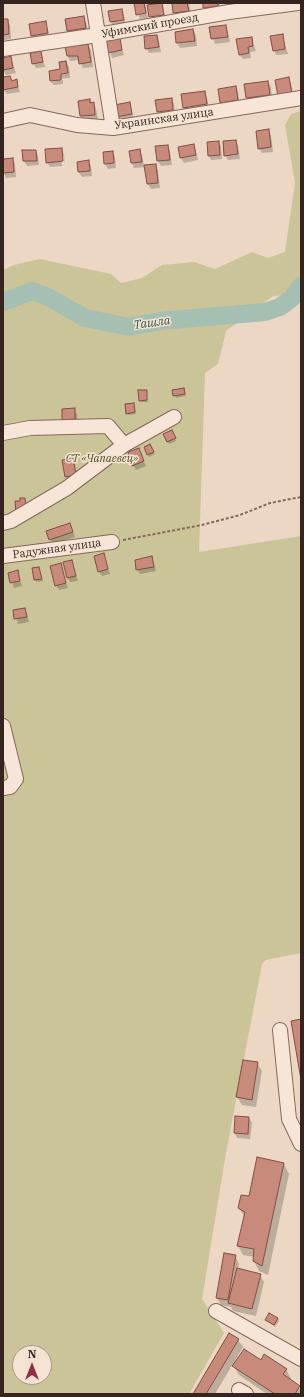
<!DOCTYPE html>
<meta charset="utf-8">
<style>
body{margin:0}
#map{position:relative;width:304px;height:1397px;overflow:hidden;background:#ecd7c4;font-family:"IBM Plex Serif",serif}
canvas{display:block}
.frame{position:absolute;inset:0;border:4px solid #36241e;pointer-events:none}
.north{position:absolute;left:12px;top:1345px;width:40px;height:40px;box-sizing:border-box;background:#f4e3d3;border:1px solid #a8978b;border-radius:50%;rotate:0deg;font-size:11px;font-weight:700;line-height:16px;text-align:center;color:#36241e}
.north::after{content:'';display:block;margin:auto;width:14px;height:18px;background:#922e46;clip-path:polygon(50% 0,100% 100%,50% 72%,0 100%)}
</style>
<div id="map">
<canvas width="304" height="1397"></canvas>
<div class="frame"></div>
<div class="north">N</div>
</div>
<script>
const c = document.querySelector('canvas').getContext('2d');
c.lineJoin = 'round';
function fill(path, color) { c.fillStyle = color; c.fill(path, 'evenodd'); }
const toPath = rows => new Path2D(rows.map(r => 'M' + r).join(''));
function stroke(path, color, width, dash) { c.strokeStyle = color; c.lineWidth = width; c.lineCap = dash ? 'butt' : 'round'; c.setLineDash(dash || []); c.stroke(path); }
function label(font, color, halo, rows, align = 'center') {
  c.font = font + ' "IBM Plex Serif",serif'; c.lineWidth = 3; c.setLineDash([]); c.textBaseline = 'middle'; c.strokeStyle = halo; c.fillStyle = color; for (const [text, x, y, turn = 0] of rows) {
    c.save(); c.translate(x, y); c.rotate((+turn || 0) * Math.PI / 180); c.textAlign = isNaN(turn) ? turn : align; if (halo) c.strokeText(text, 0, 0); c.fillText(text, 0, 0); c.restore();
  }
}
const green = toPath([
 [301,111,301,295,273,296,226,331,218,364,205,373,199,552,301,536,301,953,266,960,262,964,226,1153,202,1299,224,1333,189,1394,3,1394,3,270,14,265,40,259,111,274,121,283,142,278,162,265,194,262,215,269,252,252,268,258,285,252,295,183,285,125,291,114],
 [20,1353,44,1353,44,1377,20,1377]
]);
const shadow = toPath([
 [135,3,145,3,148,18,140,19],
 [162,3,166,20,153,22,148,6],
 [173,3,189,3,191,16,177,18,174,13],
 [204,3,219,3,221,11,207,13],
 [122,10,126,25,114,27,111,22],
 [83,18,86,22,88,33,70,36,67,31],
 [3,20,7,20,10,25,11,39,3,40],
 [45,22,50,38,35,41,32,36],
 [226,26,230,42,215,44,210,28],
 [193,30,196,35,197,46,180,48,177,43,176,32],
 [282,35,288,54,276,55,274,50],
 [157,36,159,41,161,52,149,53,146,48],
 [251,38,256,51,250,52,251,58,243,59,240,55],
 [119,39,124,55,112,58,107,42],
 [88,45,91,50,93,67,83,68,79,60,70,61,68,56],
 [41,52,45,67,36,68,33,63],
 [10,57,16,73,6,75,3,70,3,59],
 [66,62,69,67,70,78,51,79,51,81,50,72,61,70,61,63],
 [10,77,13,82,16,81,20,92,7,94,4,90,3,78],
 [289,79,291,83,294,99,282,101],
 [63,80,63,84,54,85,51,82],
 [268,82,271,87,272,100,250,103,247,98],
 [236,87,238,92,240,105,224,107,221,102],
 [204,92,207,97,209,109,187,112,184,108],
 [171,99,174,104,175,114,160,116,158,111],
 [90,100,96,108,98,120,84,121,81,116,79,101],
 [130,103,134,119,120,121,117,116],
 [268,131,271,135,273,152,262,153,259,148],
 [235,141,238,145,240,159,228,160,225,155],
 [219,142,221,147,222,159,211,160,209,155],
 [194,145,198,160,184,163,181,158],
 [168,146,170,151,172,165,161,166,158,161],
 [61,149,64,154,65,166,63,153,61,153,62,166,50,167,47,162],
 [140,150,142,155,144,166,155,165,158,170,160,188,151,189,148,184,146,167,134,168,132,163,130,151],
 [23,151,36,151,38,156,39,165,27,166,24,161],
 [112,152,115,157,116,168,108,169,105,164,104,153],
 [12,159,15,164,16,177,6,178,4,173,3,160],
 [88,161,91,166,92,176,82,177,79,172,78,162],
 [184,389,186,396,176,398,173,390],
 [146,391,148,402,141,402,140,400],
 [133,404,136,414,128,415,127,413],
 [74,410,77,414,78,424,66,424,63,419],
 [172,431,176,441,169,444,165,434],
 [150,445,155,454,149,457,145,447],
 [140,453,146,466,136,470,133,465],
 [72,459,75,464,78,480,69,481,66,476],
 [70,524,75,537,53,544,50,539],
 [104,555,110,574,102,576,99,571],
 [152,557,156,571,140,574,137,569],
 [71,561,78,581,70,582,68,578],
 [60,565,68,588,59,590,56,585],
 [39,568,43,581,37,582,35,580],
 [17,572,22,586,14,588,9,573],
 [25,609,29,622,18,624,14,611],
 [257,1063,262,1071,256,1107,242,1105,237,1097],
 [249,1118,252,1123,250,1139,237,1138,235,1133],
 [258,1158,284,1164,289,1174,268,1275,259,1271,254,1261,254,1257,243,1255,238,1246,245,1218,239,1208,250,1197],
 [235,1256,239,1264,238,1270,260,1275,264,1282,256,1316,233,1311,231,1307,221,1305,217,1298],
 [278,1318,279,1321,275,1327,266,1320],
 [238,1340,243,1347,215,1394,194,1394],
 [261,1361,286,1369,291,1379,290,1381,299,1387,301,1394,267,1394,239,1375,233,1365]
]);
const river = toPath([
 [3,302,32,291,48,297,85,318,129,327,160,321,265,312,280,307,292,298,301,286]
]);
const building = toPath([
 [134,3,144,3,146,13,136,15,134,3],
 [162,3,164,15,149,17,147,5,162,3],
 [172,3,187,3,189,11,173,13,172,3],
 [203,3,218,3,218,6,203,8,203,3],
 [122,9,124,20,110,22,108,11,122,9],
 [84,16,86,28,67,31,65,19,84,16],
 [3,19,8,19,9,34,3,35,3,19],
 [46,21,48,33,31,36,29,24,46,21],
 [226,25,228,37,211,39,209,27,226,25],
 [193,29,195,41,176,43,175,32,193,29],
 [283,34,285,49,273,51,270,36,283,34],
 [157,35,159,47,145,49,144,36,157,35],
 [252,37,253,46,248,47,249,53,239,55,236,39,252,37],
 [120,38,122,50,108,53,106,41,120,38],
 [88,44,91,62,79,64,78,56,67,56,65,47,88,44],
 [41,51,43,62,32,64,30,53,41,51],
 [11,56,13,68,3,70,3,58,11,56],
 [66,61,68,73,61,74,61,80,50,81,49,71,60,69,59,62,66,61],
 [10,76,12,81,17,79,18,87,3,90,3,77,10,76],
 [289,77,292,94,278,96,275,80,289,77],
 [268,81,270,95,246,98,244,84,268,81],
 [236,86,238,100,220,103,218,89,236,86],
 [205,91,207,104,183,108,181,94,205,91],
 [172,98,173,110,157,112,155,100,172,98],
 [90,99,90,103,94,102,95,115,80,116,78,101,90,99],
 [130,102,132,114,116,117,114,105,130,102],
 [269,129,271,147,258,149,256,131,269,129],
 [236,140,238,154,224,156,223,141,236,140],
 [219,141,220,155,208,156,207,142,219,141],
 [194,144,196,155,180,158,178,147,194,144],
 [168,145,170,160,157,161,155,146,168,145],
 [62,148,63,161,46,163,45,149,62,148],
 [140,149,142,162,131,163,129,151,140,149],
 [22,150,36,150,37,161,23,161,22,150],
 [113,151,114,163,104,164,103,152,113,151],
 [13,158,14,172,3,173,3,159,13,158],
 [89,160,90,171,78,172,77,162,89,160],
 [156,164,158,183,147,184,144,165,156,164],
 [184,388,185,394,173,396,172,390,184,388],
 [138,390,147,390,147,400,139,401,138,390],
 [134,403,135,412,126,414,125,404,134,403],
 [75,408,75,419,62,420,62,409,75,408],
 [172,430,176,438,167,442,163,434,172,430],
 [150,444,154,452,147,455,144,447,150,444],
 [139,448,144,461,132,466,128,452,139,448],
 [73,458,76,475,65,477,62,460,73,458],
 [20,498,25,498,26,508,16,512,15,501,20,501,20,498],
 [70,523,73,532,49,540,46,531,70,523],
 [104,553,108,569,98,572,94,556,104,553],
 [152,556,154,567,136,570,135,560,152,556],
 [72,560,76,576,67,578,63,562,72,560],
 [61,563,66,583,55,586,50,566,61,563],
 [39,567,42,579,34,580,32,568,39,567],
 [18,570,20,581,10,583,8,573,18,570],
 [25,608,27,617,14,619,13,610,25,608],
 [301,1019,301,1080,291,1021,301,1019],
 [243,1060,258,1062,252,1100,236,1097,243,1060],
 [235,1116,249,1117,248,1134,234,1133,235,1116],
 [257,1157,284,1163,262,1266,253,1261,254,1249,237,1246,245,1212,238,1208,241,1195,249,1196,257,1157],
 [224,1253,236,1255,228,1300,216,1298,224,1253],
 [237,1268,261,1274,252,1309,228,1303,237,1268],
 [269,1313,278,1318,274,1325,265,1320,269,1313],
 [229,1333,239,1339,206,1394,193,1394,229,1333],
 [244,1349,261,1360,264,1354,287,1369,283,1374,300,1386,295,1394,275,1394,232,1366,244,1349]
]);
const path = toPath([
 [123,540,202,525,240,515,270,503,301,497]
]);
const minor = toPath([
 [93,3,113,128],
 [3,49,98,35,229,12,298,3],
 [3,121,30,115,77,125,113,128,301,98],
 [3,433,30,428,108,426,124,445],
 [3,523,11,521,67,488,124,445,174,417],
 [3,556,112,542],
 [3,726,16,779,10,787,3,788],
 [280,1030,289,1119,301,1144],
 [216,1311,301,1359],
 [239,1390,246,1394]
]);
const streetNames = [
 ["Уфимский проезд",150,26,-10],
 ["Украинская улица",164,119,-8],
 ["Радужная улица",57,549,-8]
];
const parkNames = [
 ["СТ «Чапаевец»",102,459]
];
const waterNames = [
 ["Ташла",152,323,-8]
];
fill(green, '#cac498');
fill(shadow, '#0003');
stroke(river, '#a5bfb2', 18);
fill(building, '#c88a7b');
stroke(building, '#844d42', 1);
stroke(minor, '#86685b', 16);
stroke(path, '#86685b', 2, [3, 2]);
stroke(minor, '#f7e6d7', 14);
label('11px', '#36241e', '#f4e3d3', streetNames);
label('italic 11px', '#515226', '#f4e3d3', parkNames);
label('italic 12px', '#2e554a', '#f4e3d3', waterNames);
</script>
